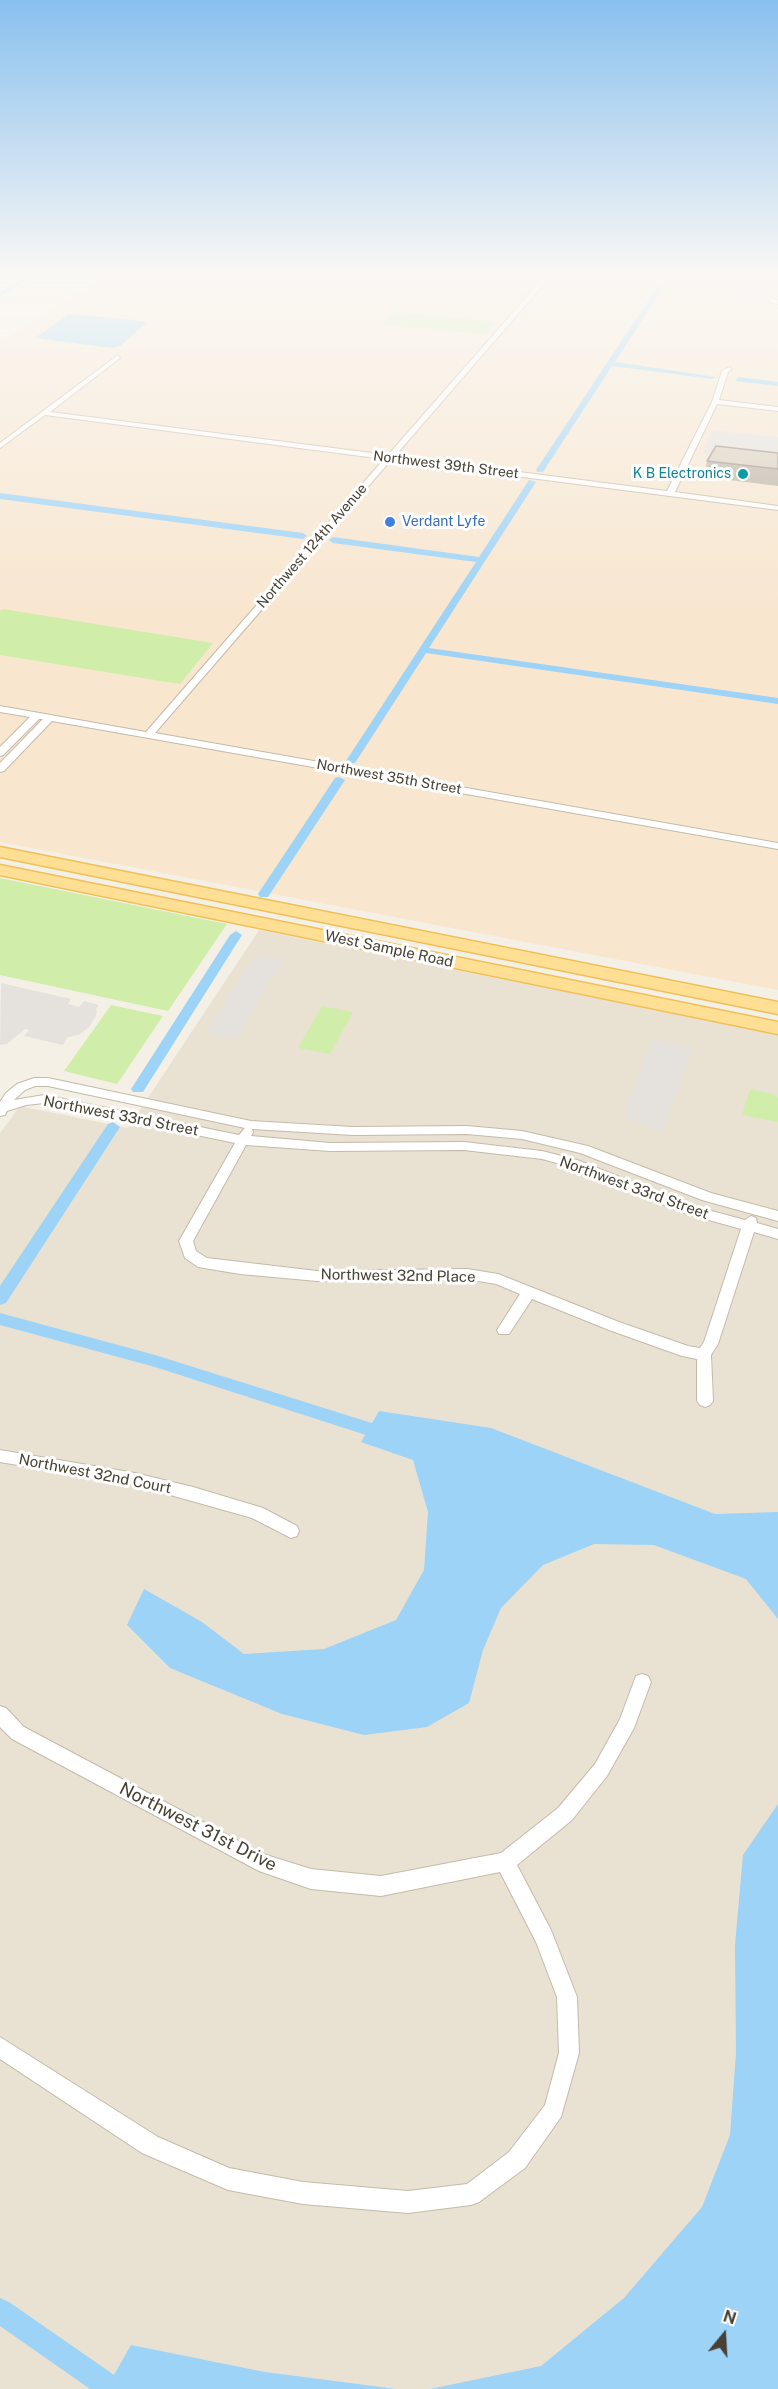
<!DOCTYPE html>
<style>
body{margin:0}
#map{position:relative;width:778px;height:2389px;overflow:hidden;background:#f4f0e6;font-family:"Public Sans",sans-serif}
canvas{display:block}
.north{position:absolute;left:694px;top:2305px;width:60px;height:60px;-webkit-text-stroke:4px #fff;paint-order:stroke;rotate:18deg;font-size:16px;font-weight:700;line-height:24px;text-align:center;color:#484034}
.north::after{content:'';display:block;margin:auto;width:21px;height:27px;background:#484034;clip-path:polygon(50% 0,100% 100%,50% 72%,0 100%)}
</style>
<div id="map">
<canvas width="778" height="2389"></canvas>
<div class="north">N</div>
</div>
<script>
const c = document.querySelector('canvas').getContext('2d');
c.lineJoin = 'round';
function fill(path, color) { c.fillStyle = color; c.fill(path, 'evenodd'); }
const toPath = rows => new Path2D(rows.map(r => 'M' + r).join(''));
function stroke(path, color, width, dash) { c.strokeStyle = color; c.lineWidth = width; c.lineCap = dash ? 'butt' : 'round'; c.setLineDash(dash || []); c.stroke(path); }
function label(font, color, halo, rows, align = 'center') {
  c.font = font + ' "Public Sans",sans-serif'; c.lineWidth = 6; c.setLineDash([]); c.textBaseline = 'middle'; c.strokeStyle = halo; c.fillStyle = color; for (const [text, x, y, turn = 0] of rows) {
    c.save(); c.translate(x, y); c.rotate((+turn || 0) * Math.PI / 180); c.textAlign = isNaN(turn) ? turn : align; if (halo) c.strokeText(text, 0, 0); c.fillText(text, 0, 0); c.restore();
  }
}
const residential = toPath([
 [259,930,778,1035,778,2389,0,2389,0,1133,20,1106,128,1128]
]);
const commercial = toPath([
 [104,277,778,277,778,990,0,842,0,342]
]);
const green = toPath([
 [395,312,497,322,486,334,382,325],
 [3,609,213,643,180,684,0,655,0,611],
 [0,878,227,924,168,1011,0,975],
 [111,1005,163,1016,117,1084,64,1071],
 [322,1006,353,1012,330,1054,298,1048],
 [750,1089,773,1094,778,1098,778,1122,742,1115]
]);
const parking = toPath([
 [755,285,773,286,764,302,724,299,730,288,752,290],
 [712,430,778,437,778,462,703,453],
 [257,954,283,960,236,1039,207,1032],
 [1,983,71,999,68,1004,79,1007,84,1001,99,1005,95,1010,97,1011,95,1018,89,1027,79,1035,68,1037,63,1045,24,1036,29,1030,25,1029,7,1044,0,1045],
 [652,1039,692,1049,663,1132,625,1117]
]);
const water = toPath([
 [69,314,143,321,146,323,120,346,112,348,35,338],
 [379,1411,491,1428,715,1514,778,1512,778,1619,746,1579,654,1545,594,1544,543,1565,501,1608,483,1650,469,1703,427,1727,364,1735,282,1714,170,1668,127,1625,144,1589,202,1622,244,1654,324,1649,396,1620,424,1570,428,1512,413,1460,361,1442],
 [778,1804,778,2389,430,2389,541,2366,624,2298,702,2207,730,2135,736,2053,735,1945,743,1855],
 [131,2345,265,2372,396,2389,106,2389]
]);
const canal = toPath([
 [25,277,33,277,0,297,0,292,25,277],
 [664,277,670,277,615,362,716,377,712,379,612,366,543,472,537,472,536,470,664,277],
 [738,377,778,382,778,386,735,381,738,377],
 [529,480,536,482,429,648,778,698,778,704,426,653,355,763,347,763,346,761,476,562,333,543,329,540,333,537,479,557,529,480],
 [0,493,303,533,307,536,303,539,0,499,0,493],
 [339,777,345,780,270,894,268,897,260,897,258,894,335,778,339,777],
 [236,931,242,935,143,1092,133,1092,131,1089,133,1086,230,935,236,931],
 [113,1122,120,1127,6,1303,0,1305,0,1286,108,1124,113,1122],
 [0,1313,155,1355,375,1424,378,1429,375,1434,369,1436,155,1367,0,1325,0,1313],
 [0,2298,9,2302,117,2377,121,2386,120,2389,90,2389,0,2326,0,2298]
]);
const street = toPath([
 [544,277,550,277,395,456,667,491,712,402,722,371,729,367,732,369,728,372,719,400,778,407,778,411,717,404,675,492,778,506,778,510,391,460,155,733,778,843,778,849,52,721,4,771,0,772,0,763,43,719,39,719,3,755,0,756,0,747,30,717,0,712,0,706,146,732,384,459,45,415,0,448,0,443,118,355,120,358,50,412,388,455,544,277],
 [771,299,778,300,778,304,769,302,771,299],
 [34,1078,48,1078,251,1121,353,1127,467,1126,522,1131,588,1146,711,1193,778,1211,778,1221,702,1200,580,1153,522,1139,467,1134,353,1135,252,1129,253,1132,251,1136,330,1143,464,1142,542,1151,577,1160,693,1206,745,1220,751,1216,756,1218,757,1223,778,1229,778,1239,754,1232,718,1344,711,1355,713,1401,710,1405,705,1407,700,1405,697,1401,697,1359,682,1356,609,1330,532,1299,509,1334,499,1334,497,1330,520,1294,496,1284,467,1279,317,1281,240,1274,198,1267,185,1258,179,1241,235,1143,44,1103,26,1105,7,1111,5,1115,0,1116,0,1102,6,1093,17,1084,34,1078],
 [35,1086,48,1086,245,1128,239,1135,44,1095,14,1100,25,1090,35,1086],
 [246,1145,330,1151,464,1150,542,1159,568,1166,684,1213,741,1229,704,1342,700,1348,688,1346,619,1322,498,1274,467,1269,317,1271,207,1258,196,1251,193,1241,246,1145],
 [0,1450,135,1473,193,1487,263,1508,297,1526,299,1531,297,1536,291,1538,252,1518,135,1485,0,1462,0,1450],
 [642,1674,648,1676,651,1682,634,1728,607,1776,572,1820,517,1865,551,1930,577,1997,579,2053,561,2117,525,2168,479,2202,471,2205,408,2213,303,2204,228,2190,142,2153,0,2059,0,2037,158,2137,229,2168,303,2182,408,2191,467,2184,509,2152,545,2105,559,2053,557,1997,536,1942,500,1872,381,1896,311,1889,259,1871,12,1739,0,1727,0,1706,6,1708,24,1727,263,1854,311,1869,381,1876,501,1853,558,1808,595,1764,620,1719,636,1676,642,1674]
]);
const primary = toPath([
 [0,847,778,1002,778,1014,0,857,0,847],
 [0,865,778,1022,778,1034,0,875,0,865]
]);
const wall = toPath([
 [778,453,778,486,705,477,707,461]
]);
const building = toPath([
 [716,446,778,453,778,469,707,461,716,446]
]);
const markers = [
 [743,474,6,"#0f9aa8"],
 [390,522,6,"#3f7fe0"]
];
const farStreetnames = [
 ["Northwest 39th Street",446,465,7],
 ["Northwest 124th Avenue",312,546,-49],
 ["Northwest 35th Street",389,777,10]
];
const farCulturenames = [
 ["K B Electronics",731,474]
];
const farShopnames = [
 ["Verdant Lyfe",402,522]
];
const streetNames = [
 ["West Sample Road",389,949,12],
 ["Northwest 33rd Street",121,1116,11],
 ["Northwest 33rd Street",634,1188,20],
 ["Northwest 32nd Place",398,1276,1],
 ["Northwest 32nd Court",95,1474,11]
];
const nearStreetnames = [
 ["Northwest 31st Drive",198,1827,27]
];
fill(residential, '#e9e2d3');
fill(commercial, '#f8e6cf');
fill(green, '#d0edaa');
fill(parking, '#e5e2de');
fill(water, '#9cd3f7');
fill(canal, '#9cd3f7');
stroke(street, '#c4baaa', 2);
stroke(primary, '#efc059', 3);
fill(street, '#fff');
fill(primary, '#ffdf94');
fill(wall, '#bbb1a3');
fill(building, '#dacebd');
stroke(building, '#999084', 1.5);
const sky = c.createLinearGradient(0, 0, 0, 612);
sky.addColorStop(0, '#89c0ee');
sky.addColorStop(0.45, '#faf8f4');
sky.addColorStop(1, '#faf8f400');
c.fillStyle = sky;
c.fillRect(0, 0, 778, 612);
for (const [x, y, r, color] of markers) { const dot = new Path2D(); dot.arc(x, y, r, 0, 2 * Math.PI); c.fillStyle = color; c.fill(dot); stroke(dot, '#fff', 2); }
label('14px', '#484034', '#fff', farStreetnames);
label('14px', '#0d838f', '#fff', farCulturenames, 'right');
label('14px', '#366cbe', '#fff', farShopnames, 'left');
label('15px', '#484034', '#fff', streetNames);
label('18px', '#484034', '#fff', nearStreetnames);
</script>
